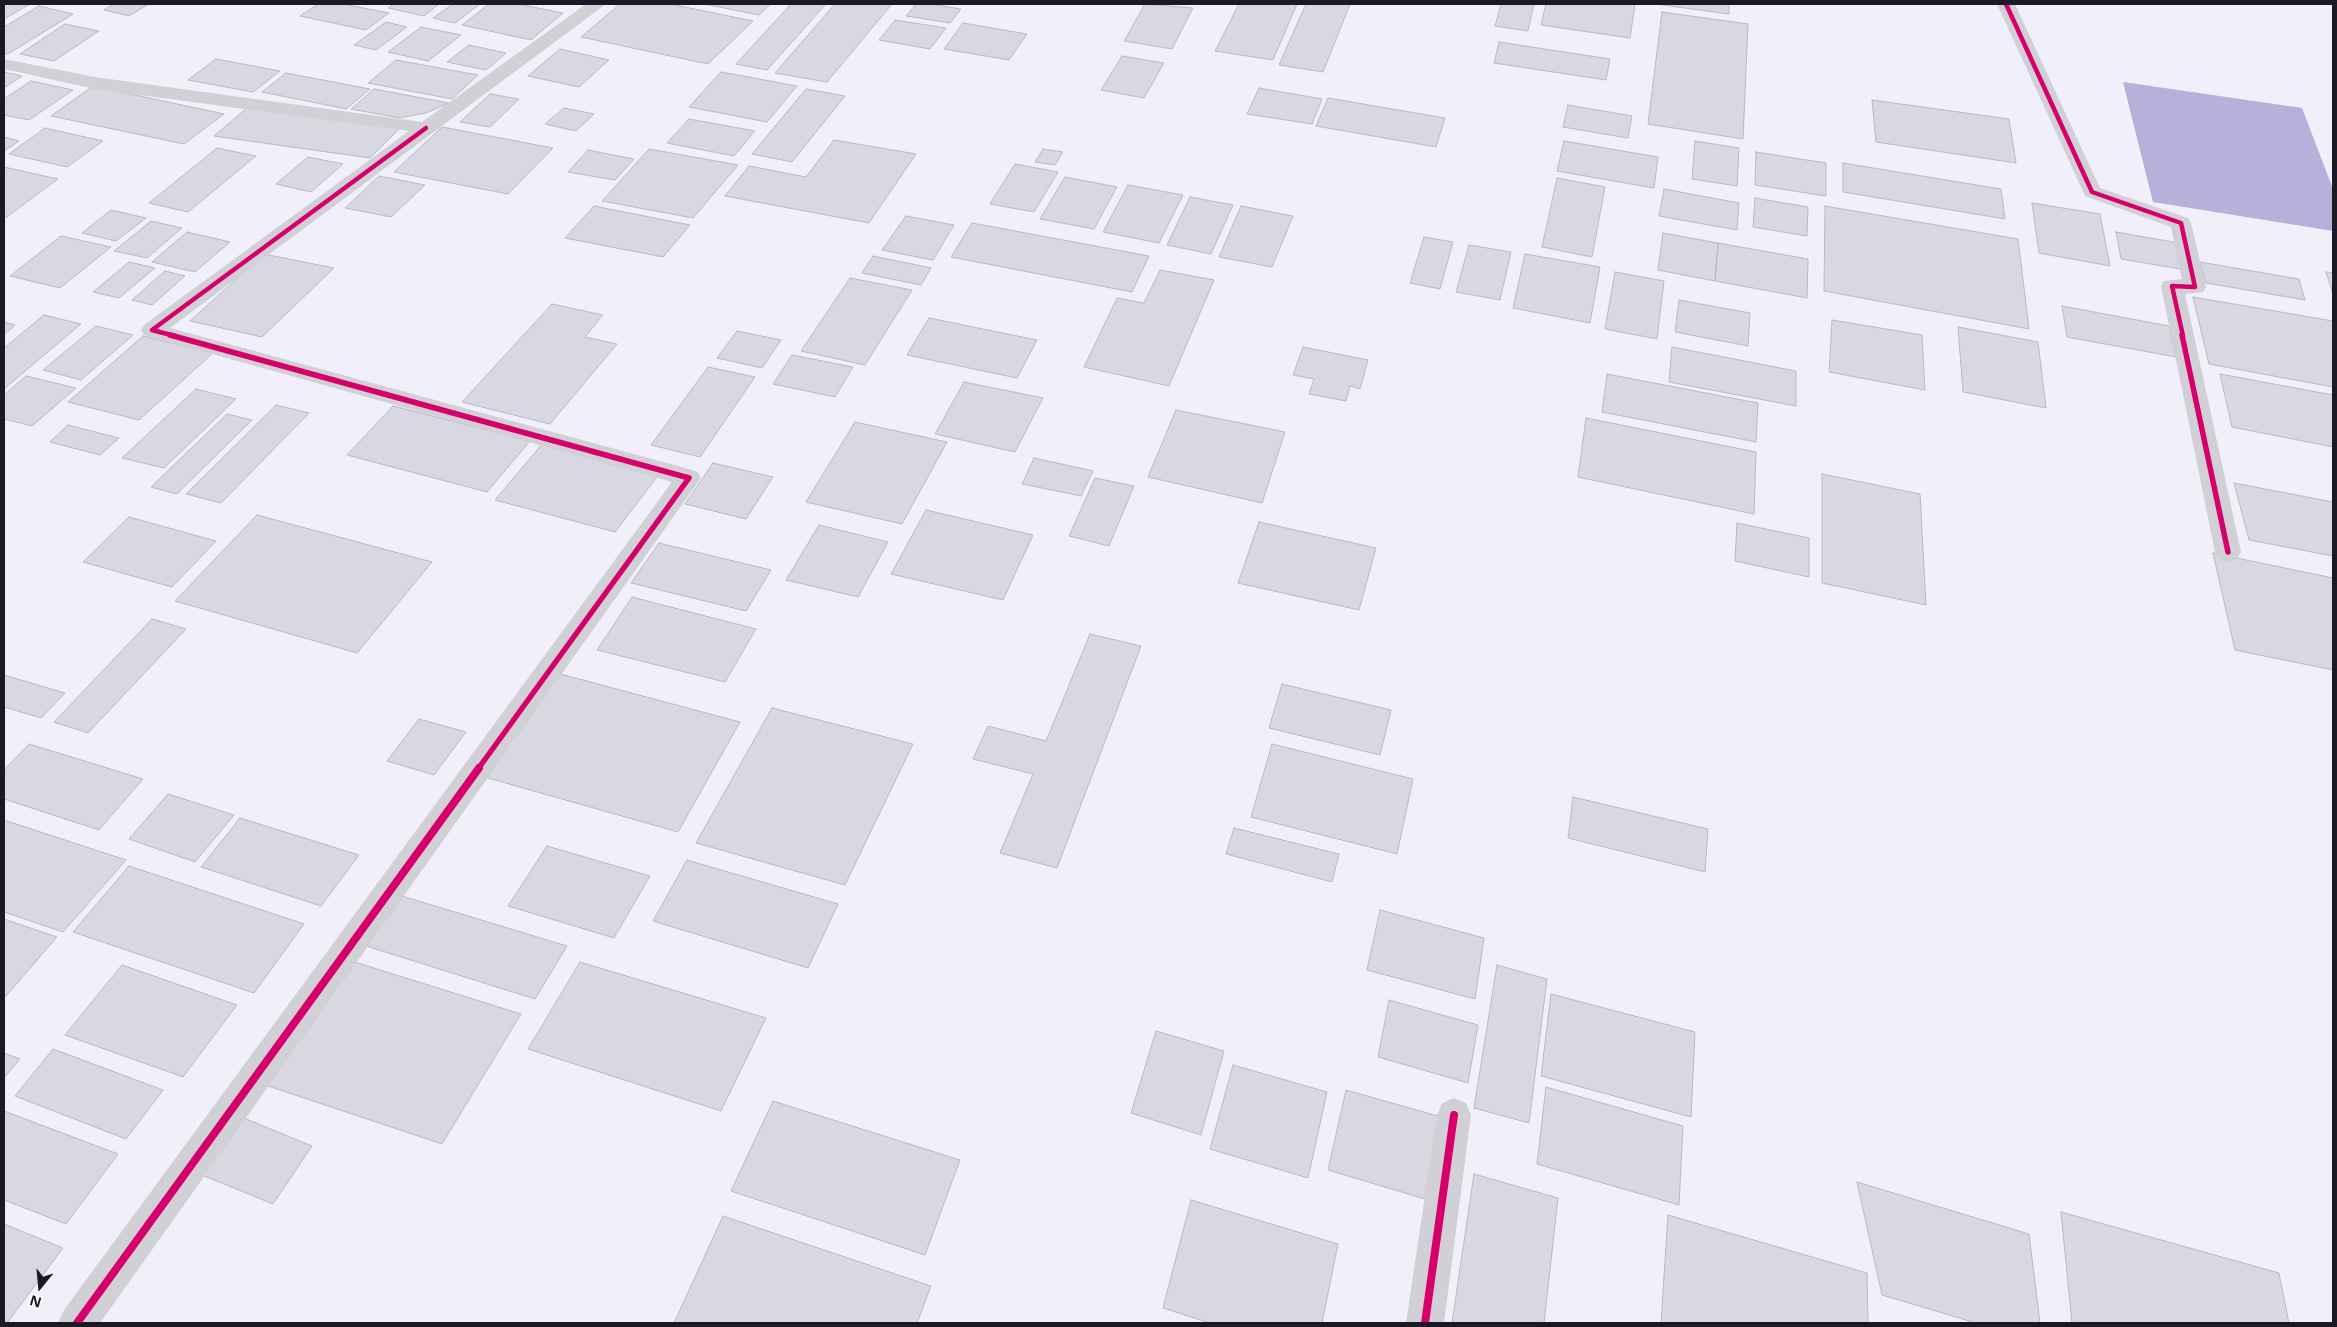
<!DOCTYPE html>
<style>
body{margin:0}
#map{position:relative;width:2337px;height:1327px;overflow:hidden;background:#f1effa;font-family:"Noto Sans",sans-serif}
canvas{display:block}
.frame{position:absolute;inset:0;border:5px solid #1b1925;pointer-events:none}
.north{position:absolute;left:15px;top:1262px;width:50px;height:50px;-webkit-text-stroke:4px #fbfbfb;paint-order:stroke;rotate:197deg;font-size:14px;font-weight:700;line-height:20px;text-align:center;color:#1b1925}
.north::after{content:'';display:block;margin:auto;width:18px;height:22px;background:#1b1925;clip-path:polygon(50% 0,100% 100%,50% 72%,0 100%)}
</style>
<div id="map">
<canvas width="2337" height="1327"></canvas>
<div class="frame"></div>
<div class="north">N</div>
</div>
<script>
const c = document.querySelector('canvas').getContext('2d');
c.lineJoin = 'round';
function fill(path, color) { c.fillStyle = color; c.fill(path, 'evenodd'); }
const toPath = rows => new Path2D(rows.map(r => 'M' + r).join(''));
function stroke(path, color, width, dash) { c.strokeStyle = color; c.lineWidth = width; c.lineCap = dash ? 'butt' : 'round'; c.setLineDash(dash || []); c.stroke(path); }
const water = toPath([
 [2123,82,2302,108,2333,189,2333,231,2153,202]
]);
const building = toPath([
 [4,4,30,4,4,19,4,4],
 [114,4,149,4,129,16,104,10,114,4],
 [318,4,343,4,389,13,366,30,300,16,318,4],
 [394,4,439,4,424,16,388,8,394,4],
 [453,4,480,4,455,23,433,18,453,4],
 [489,4,518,4,563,13,531,40,462,25,489,4],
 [620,4,670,4,753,21,708,64,581,37,620,4],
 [704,4,771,4,759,15,704,4],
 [791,4,826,4,767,70,736,64,791,4],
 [835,4,892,4,827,82,775,73,835,4],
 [916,4,930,4,961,9,950,23,906,16,916,4],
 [1145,4,1193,8,1172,49,1124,41,1145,4],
 [1239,4,1297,4,1273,60,1215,51,1239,4],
 [1306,4,1350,4,1323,72,1279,65,1306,4],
 [1501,4,1534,4,1528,31,1495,26,1501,4],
 [1546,4,1635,4,1630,38,1541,25,1546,4],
 [1655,4,1729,4,1729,14,1655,4],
 [39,6,73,14,8,54,4,53,4,27,39,6],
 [1662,12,1748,24,1743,139,1648,124,1662,12],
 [895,20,946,28,930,49,879,40,895,20],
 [386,22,407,27,376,50,354,45,386,22],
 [963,23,1027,34,1009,60,944,49,963,23],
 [65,24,99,31,54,61,20,54,65,24],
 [421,27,461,35,428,61,388,52,421,27],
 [1499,42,1610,59,1606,80,1494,63,1499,42],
 [469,45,506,53,486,70,447,62,469,45],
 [560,49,609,60,579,87,528,76,560,49],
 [1122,56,1164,63,1144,98,1101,90,1122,56],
 [216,59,280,71,253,92,188,80,216,59],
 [396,60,478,75,452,99,368,83,396,60],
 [4,72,22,76,4,88,4,72],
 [721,72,797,86,767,122,689,107,721,72],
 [286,73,370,89,346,109,262,92,286,73],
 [31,81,73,90,29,120,4,115,4,99,31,81],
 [93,86,224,114,184,144,51,116,93,86],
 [1259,88,1322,99,1312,124,1247,114,1259,88],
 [374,89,449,103,426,113,400,118,351,109,374,89],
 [806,89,845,96,792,162,752,154,806,89],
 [490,94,519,99,490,127,460,122,490,94],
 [1328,98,1445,118,1436,147,1316,126,1328,98],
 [1872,100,2009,119,2016,163,1876,142,1872,100],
 [1568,105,1632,116,1628,138,1563,127,1568,105],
 [248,107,400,128,370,158,214,136,248,107],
 [564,108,594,114,576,131,545,124,564,108],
 [689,119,755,131,734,156,667,143,689,119],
 [442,127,553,148,508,194,394,172,442,127],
 [45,128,103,141,67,167,9,154,45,128],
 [4,137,19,141,4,151,4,137],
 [834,140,916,154,869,223,725,196,749,166,806,177,834,140],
 [1564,141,1658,157,1654,188,1557,171,1564,141],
 [1695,141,1739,148,1737,186,1692,179,1695,141],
 [217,148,256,156,188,212,149,203,217,148],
 [649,149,738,165,693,218,602,201,649,149],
 [1043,149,1063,152,1055,165,1035,162,1043,149],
 [588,150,634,159,615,180,568,172,588,150],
 [1756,152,1826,163,1826,196,1755,185,1756,152],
 [308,157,343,164,311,192,276,184,308,157],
 [1843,163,2001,189,2005,219,1843,192,1843,163],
 [1015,164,1058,172,1034,212,990,204,1015,164],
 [4,167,58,179,4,219,4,167],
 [379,176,425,185,391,217,345,208,379,176],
 [1065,177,1117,187,1094,229,1040,219,1065,177],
 [1557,178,1605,187,1592,257,1542,247,1557,178],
 [1128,185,1183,195,1159,243,1103,232,1128,185],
 [1664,189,1739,203,1737,230,1659,216,1664,189],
 [1190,197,1233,205,1211,254,1167,245,1190,197],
 [1755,198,1808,207,1807,236,1753,227,1755,198],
 [2032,203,2100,214,2110,266,2039,253,2032,203],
 [594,206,690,225,663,257,565,238,594,206],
 [1241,206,1293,216,1272,267,1219,257,1241,206],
 [1825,206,2018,239,2029,329,1824,291,1825,206],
 [111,210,146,218,116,241,82,233,111,210],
 [906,216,954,225,933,260,882,250,906,216],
 [151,221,182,228,147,258,114,251,151,221],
 [972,223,1149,256,1132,292,951,257,972,223],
 [187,232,230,242,195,272,152,262,187,232],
 [2116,232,2179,243,2186,270,2121,259,2116,232],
 [1663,233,1718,243,1715,281,1658,270,1663,233],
 [61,236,111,247,60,288,10,276,61,236],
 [1424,237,1453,242,1440,289,1410,283,1424,237],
 [1718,243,1808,259,1807,298,1715,281,1718,243],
 [1469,245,1511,252,1500,300,1456,292,1469,245],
 [264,254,334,268,262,337,190,321,264,254],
 [1525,254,1600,267,1590,323,1513,308,1525,254],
 [873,256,931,268,921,285,862,273,873,256],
 [129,262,155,268,119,298,93,292,129,262],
 [2200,262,2299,279,2305,300,2206,283,2200,262],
 [1160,270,1214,280,1169,386,1084,367,1117,298,1144,303,1160,270],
 [165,271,185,276,152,305,132,300,165,271],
 [1615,272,1664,281,1657,339,1605,329,1615,272],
 [2326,272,2333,273,2333,294,2326,272],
 [850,278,912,290,865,365,801,351,850,278],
 [2193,297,2333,321,2333,387,2209,364,2193,297],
 [1679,300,1750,313,1748,346,1675,332,1679,300],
 [552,304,603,315,585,337,617,344,550,424,462,402,552,304],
 [2062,306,2169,326,2176,357,2067,337,2062,306],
 [44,315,81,324,4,389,4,348,44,315],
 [929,318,1037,340,1017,378,907,355,929,318],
 [1832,320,1922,335,1925,390,1829,372,1832,320],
 [4,322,15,325,4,335,4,322],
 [96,326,133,335,81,380,43,370,96,326],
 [1958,327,2038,342,2046,408,1963,392,1958,327],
 [737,331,781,340,762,368,717,358,737,331],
 [143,336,213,353,139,420,68,402,143,336],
 [1303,347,1368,360,1360,389,1350,386,1346,401,1309,394,1314,379,1293,375,1303,347],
 [1672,347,1796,371,1796,406,1669,382,1672,347],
 [792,355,853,367,835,397,773,384,792,355],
 [708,367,755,377,700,457,651,445,708,367],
 [1607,374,1758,403,1756,442,1602,412,1607,374],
 [2220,374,2333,395,2333,447,2232,427,2220,374],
 [26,376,76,388,32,426,4,419,4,395,26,376],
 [964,382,1043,398,1015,452,935,434,964,382],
 [196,389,236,399,164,468,122,458,196,389],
 [276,405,309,413,221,503,186,494,276,405],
 [393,406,530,441,487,492,347,455,393,406],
 [1176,410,1285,432,1262,503,1148,477,1176,410],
 [227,414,252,420,177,494,151,487,227,414],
 [1586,418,1756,452,1754,514,1578,477,1586,418],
 [855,422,947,442,902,524,806,502,855,422],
 [68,425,119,438,100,455,50,442,68,425],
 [543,443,660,473,615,532,495,500,543,443],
 [1034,458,1093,471,1081,496,1022,484,1034,458],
 [713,463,773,477,746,519,685,504,713,463],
 [1822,474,1920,494,1926,605,1822,583,1822,474],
 [1095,478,1134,486,1109,546,1069,536,1095,478],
 [2234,483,2333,502,2333,556,2249,540,2234,483],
 [926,510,1033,535,1003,600,891,574,926,510],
 [257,515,432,562,357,653,175,601,257,515],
 [129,517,216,541,172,587,83,562,129,517],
 [1259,522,1376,548,1359,610,1238,583,1259,522],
 [1737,523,1809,538,1809,577,1735,561,1737,523],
 [819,525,888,542,858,597,786,580,819,525],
 [659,543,771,570,746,611,631,583,659,543],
 [2213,553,2333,578,2333,670,2235,650,2213,553],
 [632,597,756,629,725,682,597,650,632,597],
 [152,619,186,629,88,733,54,722,152,619],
 [1090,634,1141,646,1057,868,1000,853,1033,774,973,759,988,726,1046,741,1090,634],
 [553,672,740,722,678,832,481,776,553,672],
 [4,675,65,693,41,718,4,707,4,675],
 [1282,684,1391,710,1380,755,1269,728,1282,684],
 [772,708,913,744,845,885,696,843,772,708],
 [419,719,466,732,434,775,387,761,419,719],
 [29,744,143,779,99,830,4,799,4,770,29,744],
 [1272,744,1413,779,1397,854,1251,817,1272,744],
 [168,794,234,815,195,862,129,839,168,794],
 [1573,797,1708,829,1705,872,1568,838,1573,797],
 [240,818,359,855,321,906,201,867,240,818],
 [4,820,126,860,63,932,4,912,4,820],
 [1234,828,1339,854,1332,882,1226,854,1234,828],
 [547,846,650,876,614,938,508,906,547,846],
 [687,860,838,904,808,968,653,921,687,860],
 [129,866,304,924,254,993,73,932,129,866],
 [402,896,567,946,535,999,366,946,402,896],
 [1380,910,1484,938,1475,999,1367,970,1380,910],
 [4,919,57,937,6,996,4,996,4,919],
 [345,959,521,1014,442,1144,259,1083,345,959],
 [580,962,766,1018,721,1111,528,1049,580,962],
 [122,965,237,1005,183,1077,65,1035,122,965],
 [1497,965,1547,979,1529,1123,1474,1108,1497,965],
 [1551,994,1695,1032,1691,1117,1541,1076,1551,994],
 [1389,1000,1478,1025,1468,1083,1378,1057,1389,1000],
 [1156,1031,1224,1051,1201,1135,1131,1113,1156,1031],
 [53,1049,163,1090,126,1139,15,1096,53,1049],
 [4,1053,20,1059,4,1078,4,1053],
 [1233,1065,1327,1092,1308,1178,1210,1149,1233,1065],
 [1546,1087,1683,1126,1679,1205,1537,1164,1546,1087],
 [1346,1090,1438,1116,1425,1199,1328,1170,1346,1090],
 [773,1101,960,1160,925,1255,731,1191,773,1101],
 [4,1111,118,1154,66,1224,4,1200,4,1111],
 [239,1116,312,1146,273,1204,197,1173,239,1116],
 [1474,1174,1558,1198,1544,1323,1452,1323,1474,1174],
 [1857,1182,2029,1234,2040,1323,1976,1323,1882,1295,1857,1182],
 [1191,1200,1338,1244,1322,1323,1210,1323,1163,1308,1191,1200],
 [2061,1212,2279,1273,2289,1323,2072,1323,2061,1212],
 [1668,1215,1867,1273,1868,1323,1661,1323,1668,1215],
 [723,1216,931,1286,917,1323,674,1323,723,1216],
 [4,1224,63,1248,7,1323,4,1323,4,1224]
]);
const street = toPath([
 [586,4,606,4,170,328,689,469,698,472,701,478,100,1323,58,1323,64,1310,672,482,144,335,141,330,144,325,409,131,95,89,4,69,4,59,95,77,422,122,586,4],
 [1997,4,2015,4,2100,188,2188,218,2191,223,2206,287,2203,292,2185,294,2241,552,2237,559,2228,562,2219,559,2215,552,2161,286,2164,281,2182,279,2171,227,2085,196,1997,4],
 [1454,1098,1466,1103,1471,1115,1444,1323,1406,1323,1437,1115,1442,1103,1454,1098]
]);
const cyclewayFar2 = toPath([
 [2006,4,2092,192,2181,223,2195,287,2172,286,2183,336],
 [175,336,152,330,426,128]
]);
const cyclewayFar1 = toPath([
 [170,335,689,478,478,769],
 [2182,335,2228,552]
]);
const cycleway = toPath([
 [77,1323,479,768],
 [1425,1323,1454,1115]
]);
fill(water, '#b8afdb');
fill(building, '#d9d7e2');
stroke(building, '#bab8c2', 1);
fill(street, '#d1d1d5');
stroke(cyclewayFar2, '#d6006c', 4.5);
stroke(cyclewayFar1, '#d6006c', 5.5);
stroke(cycleway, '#d6006c', 8);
</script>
